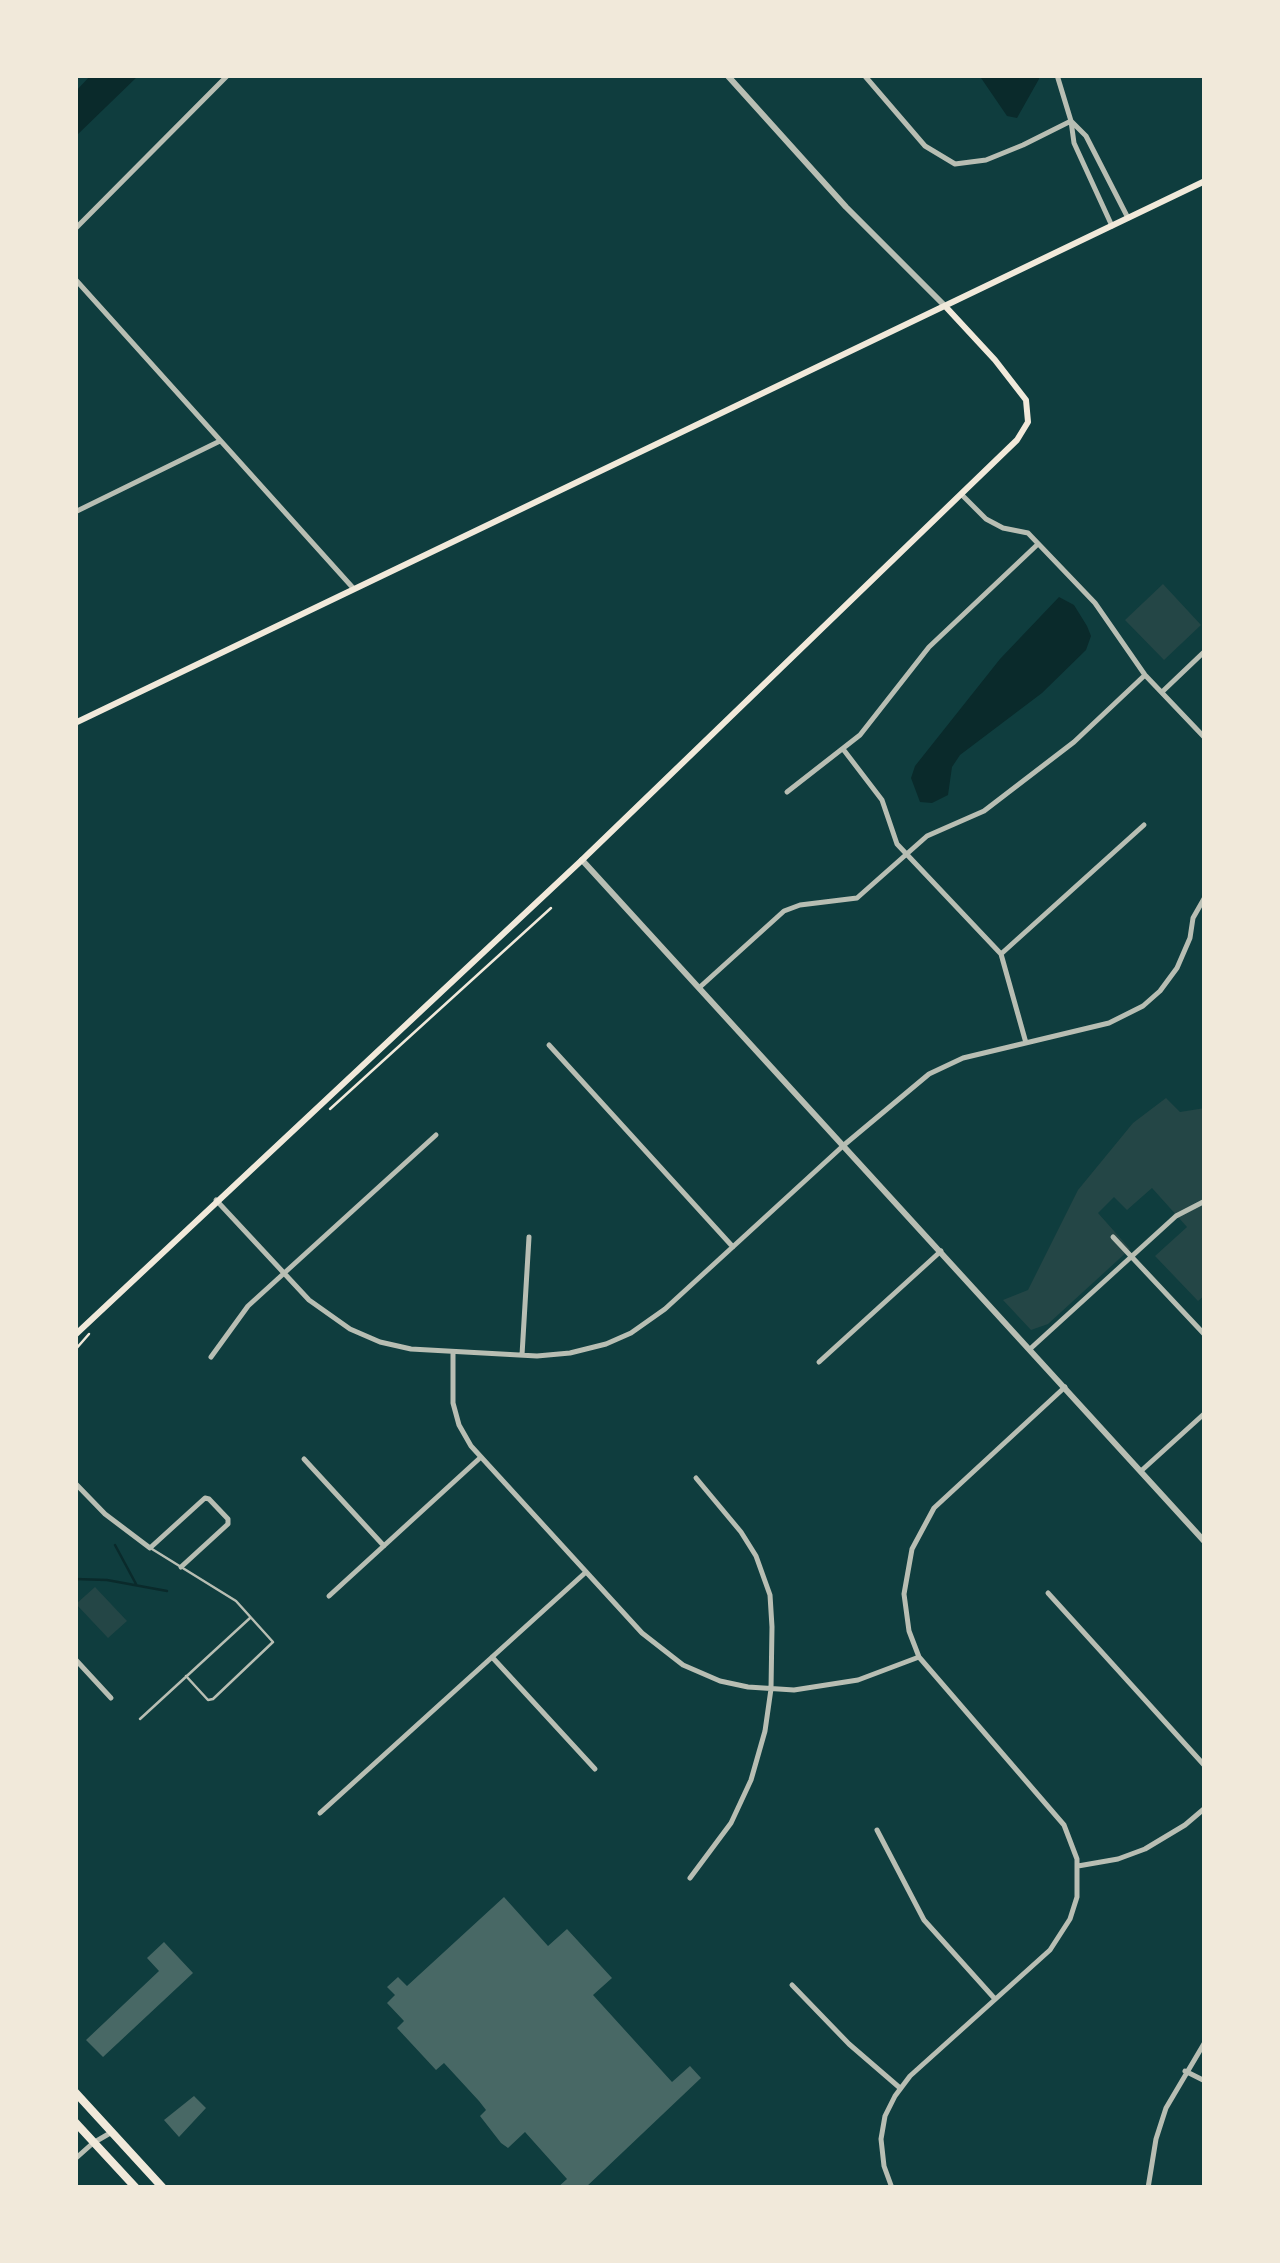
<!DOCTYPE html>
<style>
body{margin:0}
#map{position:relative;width:1280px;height:2263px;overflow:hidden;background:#0f3d3e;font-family:Signika,sans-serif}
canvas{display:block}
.frame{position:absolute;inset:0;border:78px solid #f1e9da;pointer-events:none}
</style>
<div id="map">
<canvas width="1280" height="2263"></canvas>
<div class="frame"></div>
</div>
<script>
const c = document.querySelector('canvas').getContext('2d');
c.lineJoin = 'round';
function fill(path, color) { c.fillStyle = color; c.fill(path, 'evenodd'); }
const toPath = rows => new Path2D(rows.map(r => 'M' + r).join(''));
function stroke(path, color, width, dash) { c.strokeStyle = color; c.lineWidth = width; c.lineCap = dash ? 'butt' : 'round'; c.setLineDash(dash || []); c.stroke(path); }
const green = toPath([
 [1163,584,1201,625,1164,660,1125,620],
 [1166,1098,1180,1112,1205,1108,1205,1295,1198,1301,1155,1256,1187,1227,1152,1188,1127,1210,1114,1197,1098,1213,1130,1249,1048,1324,1031,1330,1003,1300,1028,1290,1078,1190,1133,1123],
 [95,1587,127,1621,108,1638,76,1604]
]);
const water = toPath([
 [91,75,139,75,75,137,75,92],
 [979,75,1039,75,1039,79,1017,118,1007,116],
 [1059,597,1074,605,1087,626,1091,636,1086,650,1042,693,960,755,952,767,948,795,932,803,920,802,911,778,915,766,1000,659]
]);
const stream = toPath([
 [115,1545,136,1584],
 [75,1579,107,1580,167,1591]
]);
const building = toPath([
 [504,1897,548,1946,567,1929,612,1978,593,1995,672,2082,690,2066,701,2078,585,2188,557,2188,567,2179,525,2132,508,2148,501,2143,480,2116,486,2110,479,2101,444,2063,436,2070,397,2028,404,2021,387,2003,395,1995,387,1987,398,1977,407,1986],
 [164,1942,193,1973,103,2057,86,2040,159,1971,147,1958],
 [194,2096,206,2108,179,2137,164,2120]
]);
const path = toPath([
 [330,1109,551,908],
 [75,1350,89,1334]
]);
const service = toPath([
 [152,1549,236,1601,273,1642,213,1699,208,1700,186,1676],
 [140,1719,250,1618]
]);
const minor = toPath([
 [864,75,925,146,955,164,986,160,1023,145,1071,121,1057,75],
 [1112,226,1074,143,1071,121,1086,136,1128,218],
 [75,229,228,75],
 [75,279,354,589],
 [962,495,986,519,1003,528,1028,533,1095,603,1145,675,1205,738],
 [75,512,220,441],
 [1162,692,1205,651],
 [843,749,882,800,897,844,1001,954,1026,1043],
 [787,792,860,735,929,647,1038,544],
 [1001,954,1144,825],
 [700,987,784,911,800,905,857,898,927,836,984,811,1074,742,1145,675],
 [549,1045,733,1247],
 [216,1200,309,1300,350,1329,380,1342,411,1349,537,1356,570,1353,606,1344,631,1333,665,1309,844,1145,929,1074,963,1058,1109,1023,1143,1006,1160,991,1177,968,1190,938,1193,918,1205,897],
 [1113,1237,1205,1335],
 [1030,1349,1176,1216,1205,1201],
 [453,1352,453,1403,459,1425,471,1446,642,1633,683,1665,720,1681,748,1687,794,1690,858,1680,919,1657],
 [522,1355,529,1237],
 [211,1357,248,1306,436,1135],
 [819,1362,941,1251],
 [304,1459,384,1546],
 [1141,1471,1205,1413],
 [75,1483,105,1514,150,1548,205,1498,209,1499,228,1519,228,1524,181,1567],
 [1048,1593,1205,1766],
 [329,1596,481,1457],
 [492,1657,595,1769],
 [75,1659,111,1698],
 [320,1813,586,1572],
 [877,1830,924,1920,995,1999],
 [1078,1866,1118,1859,1145,1849,1185,1825,1205,1808],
 [690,1878,731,1823,751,1780,765,1731,771,1689,772,1627,770,1595,756,1556,741,1532,696,1478],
 [792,1985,849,2044,900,2088],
 [1185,2071,1205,2081],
 [75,2159,93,2143,112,2132],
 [892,2188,884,2166,881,2139,885,2116,895,2096,910,2076,1050,1950,1070,1919,1077,1897,1077,1859,1064,1825,919,1657,909,1631,904,1594,912,1549,934,1508,1065,1387],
 [1148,2188,1156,2139,1166,2108,1205,2042]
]);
const tertiary = toPath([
 [727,75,846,207,945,306],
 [582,860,1205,1542]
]);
const secondary = toPath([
 [75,723,1205,181],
 [75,1335,582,860,1017,440,1028,422,1026,400,995,360,945,306]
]);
const primary = toPath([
 [75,2092,163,2188],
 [75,2122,136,2188]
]);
fill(green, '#244646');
fill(water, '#0a2a2b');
stroke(stream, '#0a2a2b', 2.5);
fill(building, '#486865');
stroke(path, '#f1e9da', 2.5);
stroke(service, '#b8beb3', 2.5);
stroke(minor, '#b8beb3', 5);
stroke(tertiary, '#b8beb3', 6);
stroke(secondary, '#f1e9da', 6);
stroke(primary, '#f1e9da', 8);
</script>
